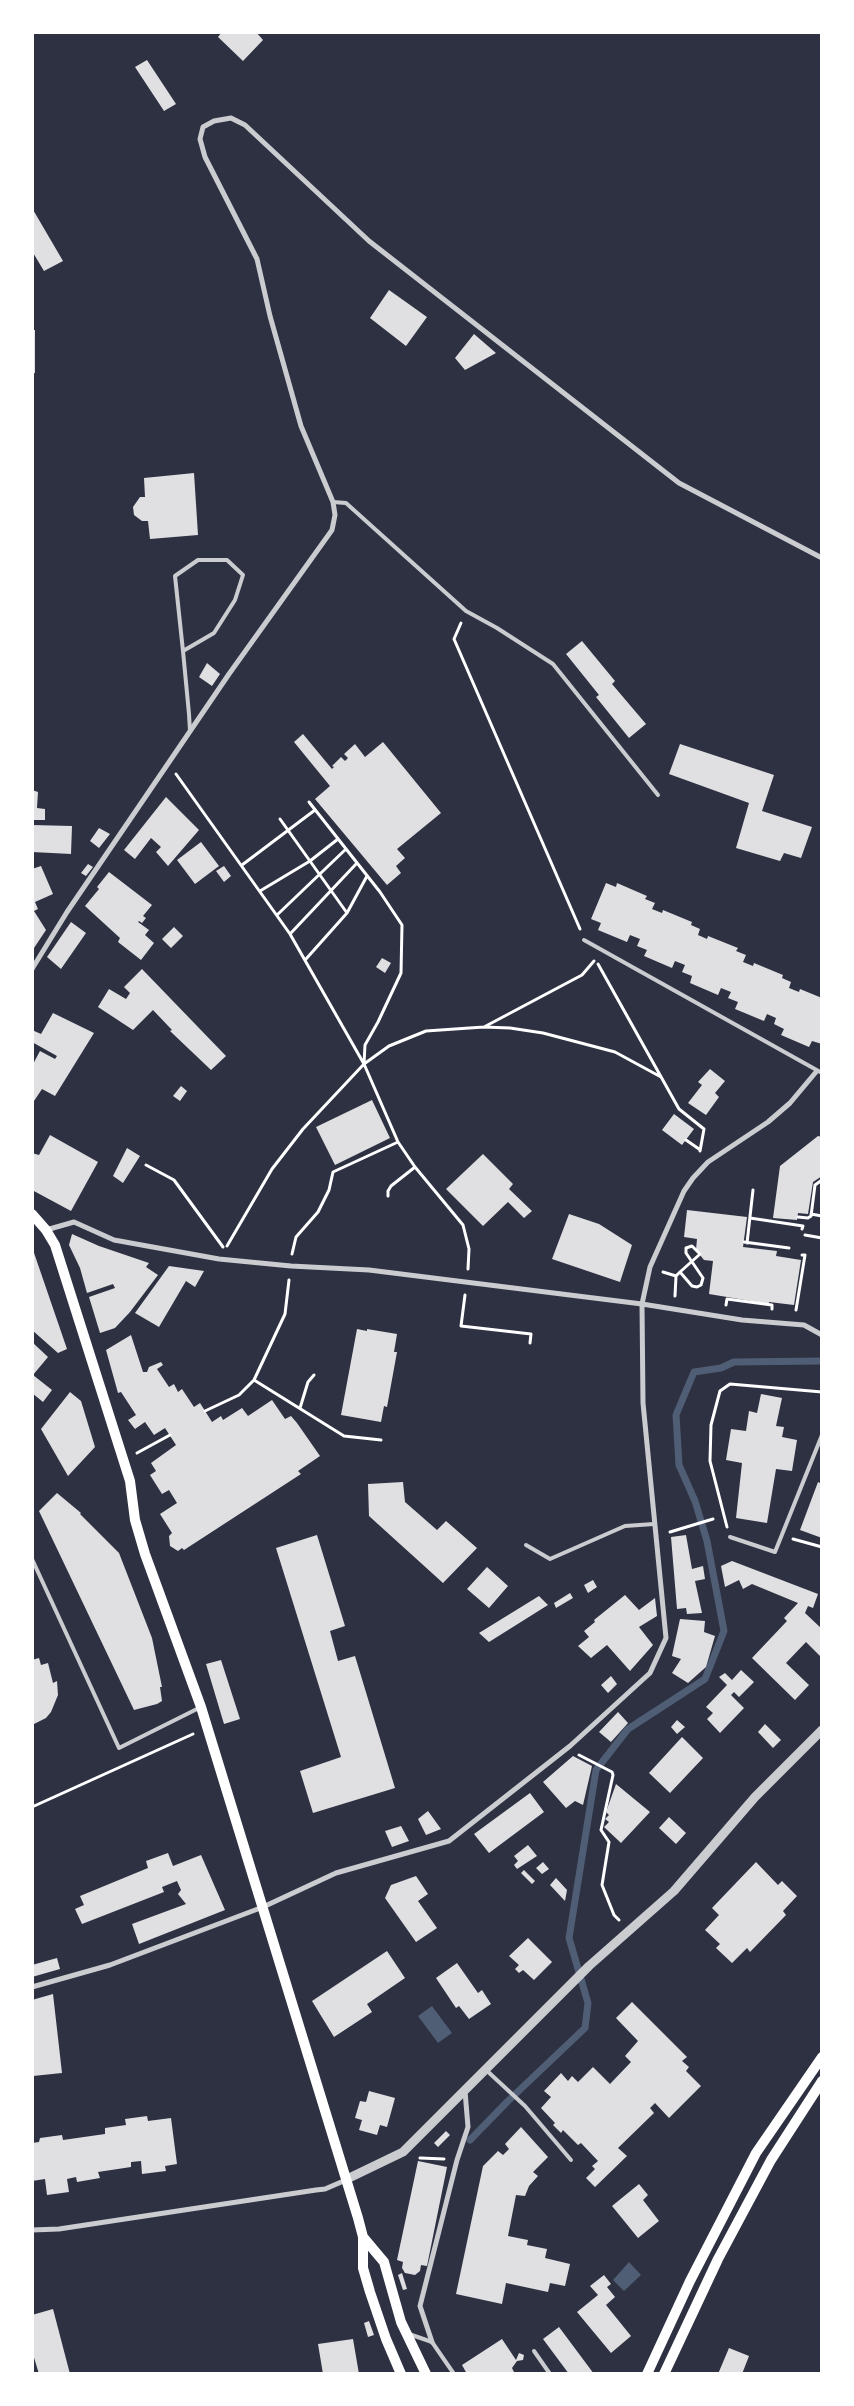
<!DOCTYPE html>
<style>
body{margin:0}
#map{position:relative;width:854px;height:2406px;overflow:hidden;background:#2d3142;font-family:"Open Sans",sans-serif}
canvas{display:block}
.frame{position:absolute;inset:0;border:34px solid #fff;pointer-events:none}
</style>
<div id="map">
<canvas width="854" height="2406"></canvas>
<div class="frame"></div>
</div>
<script>
const c = document.querySelector('canvas').getContext('2d');
c.lineJoin = 'round';
function fill(path, color) { c.fillStyle = color; c.fill(path, 'evenodd'); }
const toPath = rows => new Path2D(rows.map(r => 'M' + r).join(''));
function stroke(path, color, width, dash) { c.strokeStyle = color; c.lineWidth = width; c.lineCap = dash ? 'butt' : 'round'; c.setLineDash(dash || []); c.stroke(path); }
const water = toPath([
 [432,2006,452,2033,438,2043,418,2016],
 [629,2262,641,2275,624,2291,613,2280]
]);
const stream = toPath([
 [470,2140,507,2102,585,2028,588,2003,569,1938,596,1770,628,1729,705,1679,724,1631,707,1541,695,1501,679,1465,676,1415,694,1372,721,1368,734,1362,822,1361]
]);
const building = toPath([
 [222,32,256,32,263,40,243,61,218,37],
 [147,60,176,104,164,111,135,67],
 [32,208,63,261,44,271,32,251],
 [389,290,427,317,406,346,370,318],
 [32,330,35,330,35,373,32,374],
 [474,334,496,353,465,370,455,358],
 [194,473,198,535,150,539,148,521,142,521,134,515,133,507,140,497,145,497,144,478],
 [582,641,615,681,612,684,646,724,629,738,596,697,599,695,566,654],
 [207,663,220,674,212,686,199,677],
 [303,734,332,769,334,767,332,766,341,757,345,761,348,758,344,754,355,744,365,757,383,742,441,813,397,849,405,858,396,866,401,873,387,885,315,799,330,786,294,742],
 [680,744,774,775,762,811,812,827,801,858,784,853,780,861,736,848,749,803,669,774],
 [32,790,38,792,37,808,45,809,45,820,32,820],
 [166,797,199,830,168,866,156,852,161,847,151,838,135,859,124,850],
 [32,825,72,826,71,854,32,852],
 [99,828,110,834,99,848,90,841],
 [201,842,219,866,195,884,177,860],
 [88,864,93,867,86,876,81,873],
 [41,866,53,894,35,902,38,909,34,911,46,930,32,951,32,869],
 [224,866,231,876,224,882,216,871],
 [109,872,152,905,143,916,146,918,142,923,139,921,138,922,149,930,145,935,154,943,141,960,118,942,120,938,85,906,99,889,97,887],
 [606,883,616,887,617,883,647,896,645,899,655,903,652,909,662,913,663,910,692,922,691,925,700,929,698,935,707,939,708,936,738,948,736,951,746,955,743,962,753,966,754,963,783,975,782,978,791,982,789,988,799,992,800,989,822,998,822,1044,812,1041,809,1047,781,1035,784,1029,774,1024,776,1018,767,1014,764,1021,735,1009,738,1002,728,998,731,992,721,988,718,995,690,983,692,976,682,972,685,965,675,961,672,968,644,956,647,950,637,946,640,939,630,935,627,942,598,930,601,923,591,919],
 [71,922,86,933,61,969,47,957],
 [174,927,183,936,171,948,162,939],
 [382,958,391,963,385,973,376,967],
 [142,969,226,1056,211,1070,170,1031,172,1030,153,1010,133,1030,98,1007,109,989,126,999,130,993,124,987],
 [53,1013,94,1033,55,1096,42,1089,32,1104,32,1066,40,1051,55,1059,57,1056,32,1042,32,1030,41,1034],
 [710,1069,725,1081,715,1093,719,1097,706,1115,688,1103,702,1085,698,1082],
 [181,1086,187,1091,180,1101,173,1096],
 [372,1100,390,1138,335,1165,316,1127],
 [674,1114,694,1129,682,1145,662,1130],
 [50,1135,98,1162,71,1211,32,1190,32,1153,39,1155],
 [818,1136,822,1137,822,1176,813,1182,808,1214,798,1213,797,1220,773,1218,780,1166],
 [127,1148,140,1156,123,1183,113,1176],
 [483,1154,513,1184,509,1189,532,1211,524,1218,508,1202,483,1226,446,1189],
 [687,1210,747,1217,743,1247,777,1251,776,1256,801,1260,794,1305,769,1302,769,1304,709,1294,713,1261,704,1260,696,1250,697,1239,684,1237],
 [569,1214,599,1224,632,1245,620,1282,552,1259],
 [72,1234,99,1246,149,1263,146,1267,158,1275,130,1312,115,1328,100,1333,89,1297,115,1288,113,1284,87,1293,80,1268,69,1245],
 [32,1247,67,1349,58,1353,32,1330],
 [169,1266,204,1271,195,1287,186,1281,159,1327,135,1313],
 [357,1329,367,1331,367,1329,397,1334,394,1352,397,1352,387,1407,384,1406,381,1422,341,1415],
 [131,1335,143,1372,147,1372,149,1367,161,1362,163,1365,157,1369,169,1387,174,1384,178,1392,182,1389,194,1407,200,1403,212,1422,221,1416,223,1420,242,1408,248,1416,272,1400,285,1419,291,1416,297,1423,320,1456,298,1471,301,1474,184,1550,182,1548,178,1551,170,1546,169,1536,172,1533,160,1514,177,1503,169,1490,162,1494,150,1475,156,1471,151,1463,176,1445,165,1428,154,1435,145,1422,135,1429,128,1420,136,1415,121,1392,118,1393,106,1350],
 [32,1342,48,1357,33,1375,52,1390,43,1402,32,1393],
 [70,1392,81,1401,95,1447,68,1476,41,1429],
 [761,1394,782,1398,776,1426,784,1427,782,1437,797,1440,792,1471,776,1469,767,1523,736,1518,742,1463,726,1460,731,1429,746,1431,749,1411,757,1413],
 [403,1482,405,1502,437,1530,446,1521,477,1548,443,1583,369,1516,368,1484],
 [818,1482,822,1484,822,1538,800,1530],
 [57,1493,81,1513,80,1514,119,1553,152,1638,162,1687,160,1687,162,1701,157,1704,134,1710,39,1511],
 [317,1535,345,1626,330,1631,338,1661,355,1656,395,1788,313,1813,300,1771,341,1757,276,1548],
 [686,1535,692,1569,703,1566,705,1579,695,1581,702,1613,687,1614,686,1608,677,1609,671,1537],
 [732,1561,818,1594,813,1608,808,1606,805,1613,822,1629,822,1658,806,1642,786,1663,809,1685,795,1700,752,1658,787,1621,784,1618,798,1603,752,1584,743,1589,739,1580,725,1587,721,1566],
 [487,1567,508,1586,489,1608,467,1589],
 [593,1580,597,1587,588,1593,584,1585],
 [570,1593,573,1598,556,1608,554,1603],
 [625,1595,639,1610,655,1598,657,1616,639,1627,653,1645,630,1671,607,1645,591,1658,578,1646,589,1637,584,1631,595,1622,594,1620],
 [539,1596,548,1605,489,1642,479,1633],
 [680,1619,705,1621,704,1632,715,1636,706,1667,688,1683,672,1673,681,1659,672,1656],
 [39,1658,41,1665,48,1663,53,1683,57,1681,58,1695,51,1712,46,1718,32,1725,32,1660],
 [221,1660,240,1719,224,1724,206,1664],
 [741,1670,754,1682,739,1697,734,1692,731,1695,744,1708,720,1733,707,1719,713,1713,706,1707,727,1685,719,1677,725,1673,732,1680],
 [611,1676,617,1684,608,1693,601,1685],
 [618,1712,628,1723,611,1742,599,1732],
 [677,1720,685,1727,677,1734,671,1727],
 [765,1724,781,1740,773,1748,758,1732],
 [682,1737,703,1758,670,1793,649,1773],
 [573,1756,592,1766,583,1805,575,1801,566,1808,543,1782],
 [616,1784,650,1812,621,1843,604,1827,609,1822,605,1819,609,1815,606,1812],
 [530,1793,544,1812,489,1853,474,1834],
 [428,1811,441,1829,426,1835,418,1819],
 [669,1817,686,1833,676,1844,659,1828],
 [401,1826,409,1841,392,1847,385,1831],
 [528,1845,537,1856,517,1869,514,1865,518,1861,514,1856],
 [168,1853,173,1866,201,1855,225,1910,139,1944,132,1924,186,1904,178,1894,181,1890,177,1881,162,1887,164,1892,82,1924,75,1909,84,1905,80,1896,148,1868,146,1861],
 [543,1862,549,1869,542,1874,536,1868],
 [756,1862,778,1885,782,1881,797,1896,783,1911,786,1915,750,1952,747,1948,732,1963,716,1948,720,1944,705,1930,719,1915,712,1908],
 [524,1870,535,1881,532,1884,521,1873],
 [416,1876,428,1894,418,1901,437,1928,416,1942,385,1898,391,1885],
 [556,1878,567,1890,565,1901,550,1885],
 [528,1938,552,1962,534,1980,523,1970,519,1973,515,1969,519,1965,509,1956],
 [387,1951,405,1978,367,2004,372,2012,334,2037,312,2001],
 [57,1958,60,1969,32,1977,32,1965],
 [457,1963,478,1993,482,1990,491,2004,469,2019,459,2006,456,2008,436,1978],
 [53,1994,62,2073,33,2076,32,2000],
 [632,2002,687,2057,682,2061,689,2067,686,2071,701,2086,669,2118,655,2103,650,2108,654,2113,618,2148,627,2156,595,2187,586,2178,595,2169,592,2166,598,2161,581,2143,578,2145,563,2130,561,2133,553,2125,555,2123,541,2108,551,2097,544,2091,561,2073,568,2081,572,2076,578,2082,593,2067,610,2084,631,2062,625,2056,638,2041,616,2018],
 [369,2091,395,2098,387,2127,380,2125,377,2135,359,2130,362,2120,355,2118,360,2101,366,2102],
 [147,2116,148,2121,171,2118,177,2164,165,2166,166,2171,142,2174,141,2161,131,2162,131,2167,98,2172,100,2178,77,2182,76,2177,67,2179,69,2192,47,2195,45,2179,32,2181,32,2143,39,2142,40,2138,62,2135,63,2140,105,2134,105,2128,126,2125,125,2119],
 [521,2127,548,2157,533,2172,538,2176,529,2186,525,2196,516,2195,508,2236,528,2240,527,2245,547,2249,545,2258,570,2264,565,2286,550,2283,548,2292,506,2283,502,2304,456,2294,483,2166,498,2151,503,2155,509,2149,505,2144],
 [446,2131,450,2135,438,2147,434,2143],
 [418,2161,447,2167,427,2266,421,2265,420,2271,415,2275,405,2273,402,2268,403,2262,397,2260],
 [639,2184,648,2195,643,2200,659,2221,638,2238,612,2206],
 [402,2273,407,2289,403,2290,398,2275],
 [604,2275,611,2284,607,2287,615,2297,606,2305,631,2336,611,2353,577,2312,598,2295,590,2286],
 [53,2309,70,2374,39,2374,32,2351,32,2315],
 [369,2321,374,2335,368,2337,364,2323],
 [559,2327,594,2374,569,2374,543,2339],
 [353,2339,359,2374,323,2374,318,2344],
 [502,2339,516,2360,519,2353,524,2355,523,2360,517,2361,512,2368,515,2374,467,2374,462,2365],
 [729,2348,749,2356,742,2374,718,2374]
]);
const path = toPath([
 [461,623,454,639,580,929],
 [176,774,290,934,364,1064,398,1142,415,1167,463,1225,469,1249,468,1269],
 [309,802,380,892,402,925,401,973,378,1022,365,1045,364,1064],
 [280,819,347,913],
 [242,865,315,810],
 [260,891,310,861,338,839],
 [277,915,346,849],
 [290,934,357,863],
 [306,959,347,913,367,876],
 [598,964,679,1109,704,1129,700,1151],
 [484,1027,582,975,594,961],
 [686,1140,699,1149],
 [146,1165,174,1180,223,1247],
 [388,1196,388,1191,391,1186,415,1167],
 [811,1214,822,1216],
 [798,1217,808,1218,811,1216,815,1185,822,1180],
 [750,1218,803,1226,802,1229],
 [805,1235,822,1238],
 [744,1242,789,1248],
 [747,1243,753,1190],
 [227,1246,272,1169,303,1129,364,1064,389,1046,426,1031,484,1027,510,1028,543,1033,615,1052,661,1077],
 [292,1254,296,1237,318,1212,329,1190,333,1172,398,1142],
 [663,1272,676,1276,675,1296],
 [680,1272,699,1255],
 [676,1276,680,1272,692,1286,697,1287,701,1285,703,1278,686,1253,686,1248,692,1246,700,1254],
 [465,1295,461,1326,531,1334,530,1343],
 [726,1305,727,1299,772,1305,772,1309],
 [796,1310,805,1255,802,1255],
 [254,1380,285,1314,289,1280],
 [300,1408,308,1382,314,1375],
 [205,1411,239,1395,254,1380,344,1436,381,1440],
 [137,1453,170,1435],
 [727,1527,710,1461,711,1425,720,1391,730,1384,822,1392],
 [670,1532,713,1519],
 [793,1539,822,1547],
 [579,1755,612,1772,613,1775,601,1830,609,1842,602,1885,614,1915,619,1920],
 [32,1807,193,1734],
 [420,2158,444,2159]
]);
const service = toPath([
 [333,502,346,503,466,611,497,628,553,664,658,795],
 [183,651,214,633,235,600,243,575,227,560,198,560,175,576,183,651,189,714,190,731],
 [584,940,822,1073],
 [730,1537,775,1552,822,1435],
 [526,1545,550,1559,625,1526,654,1524],
 [32,1559,119,1748,199,1708],
 [485,2069,525,2106,571,2160],
 [409,2334,432,2342,454,2374],
 [534,2351,550,2374]
]);
const minor = toPath([
 [32,969,67,912,229,674,332,530,335,515,333,502,301,426,270,316,257,259,205,157,200,139,203,127,214,121,231,118,245,125,369,241,679,483,822,558],
 [46,1230,74,1222,114,1240,219,1259,291,1266,369,1270,642,1304,742,1320,804,1325,822,1335],
 [32,1987,110,1965,263,1907,336,1873,449,1841,570,1746,650,1673,666,1638,643,1403,642,1304,650,1267,684,1191,693,1178,708,1162,768,1122,790,1103,816,1072],
 [32,2230,59,2229,316,2190,325,2189,346,2180],
 [432,2342,420,2306,457,2160,468,2127,465,2091]
]);
const tertiary = toPath([
 [347,2179,403,2152,589,1966,674,1891,755,1797,822,1730]
]);
const secondary = toPath([
 [32,1214,46,1230,55,1245,130,1481,135,1520,145,1554,201,1707,358,2218,363,2237,363,2268,370,2292,386,2339,401,2374],
 [363,2237,384,2262,401,2322,426,2374],
 [647,2374,690,2281,756,2153,822,2057],
 [664,2374,718,2259,771,2160,822,2081]
]);
fill(water, '#4f5d75');
stroke(stream, '#4f5d75', 7);
fill(building, '#e0e0e3');
stroke(path, '#fff', 3);
stroke(service, '#caccd0', 4);
stroke(minor, '#caccd0', 5);
stroke(tertiary, '#caccd0', 9);
stroke(secondary, '#fff', 10);
</script>
